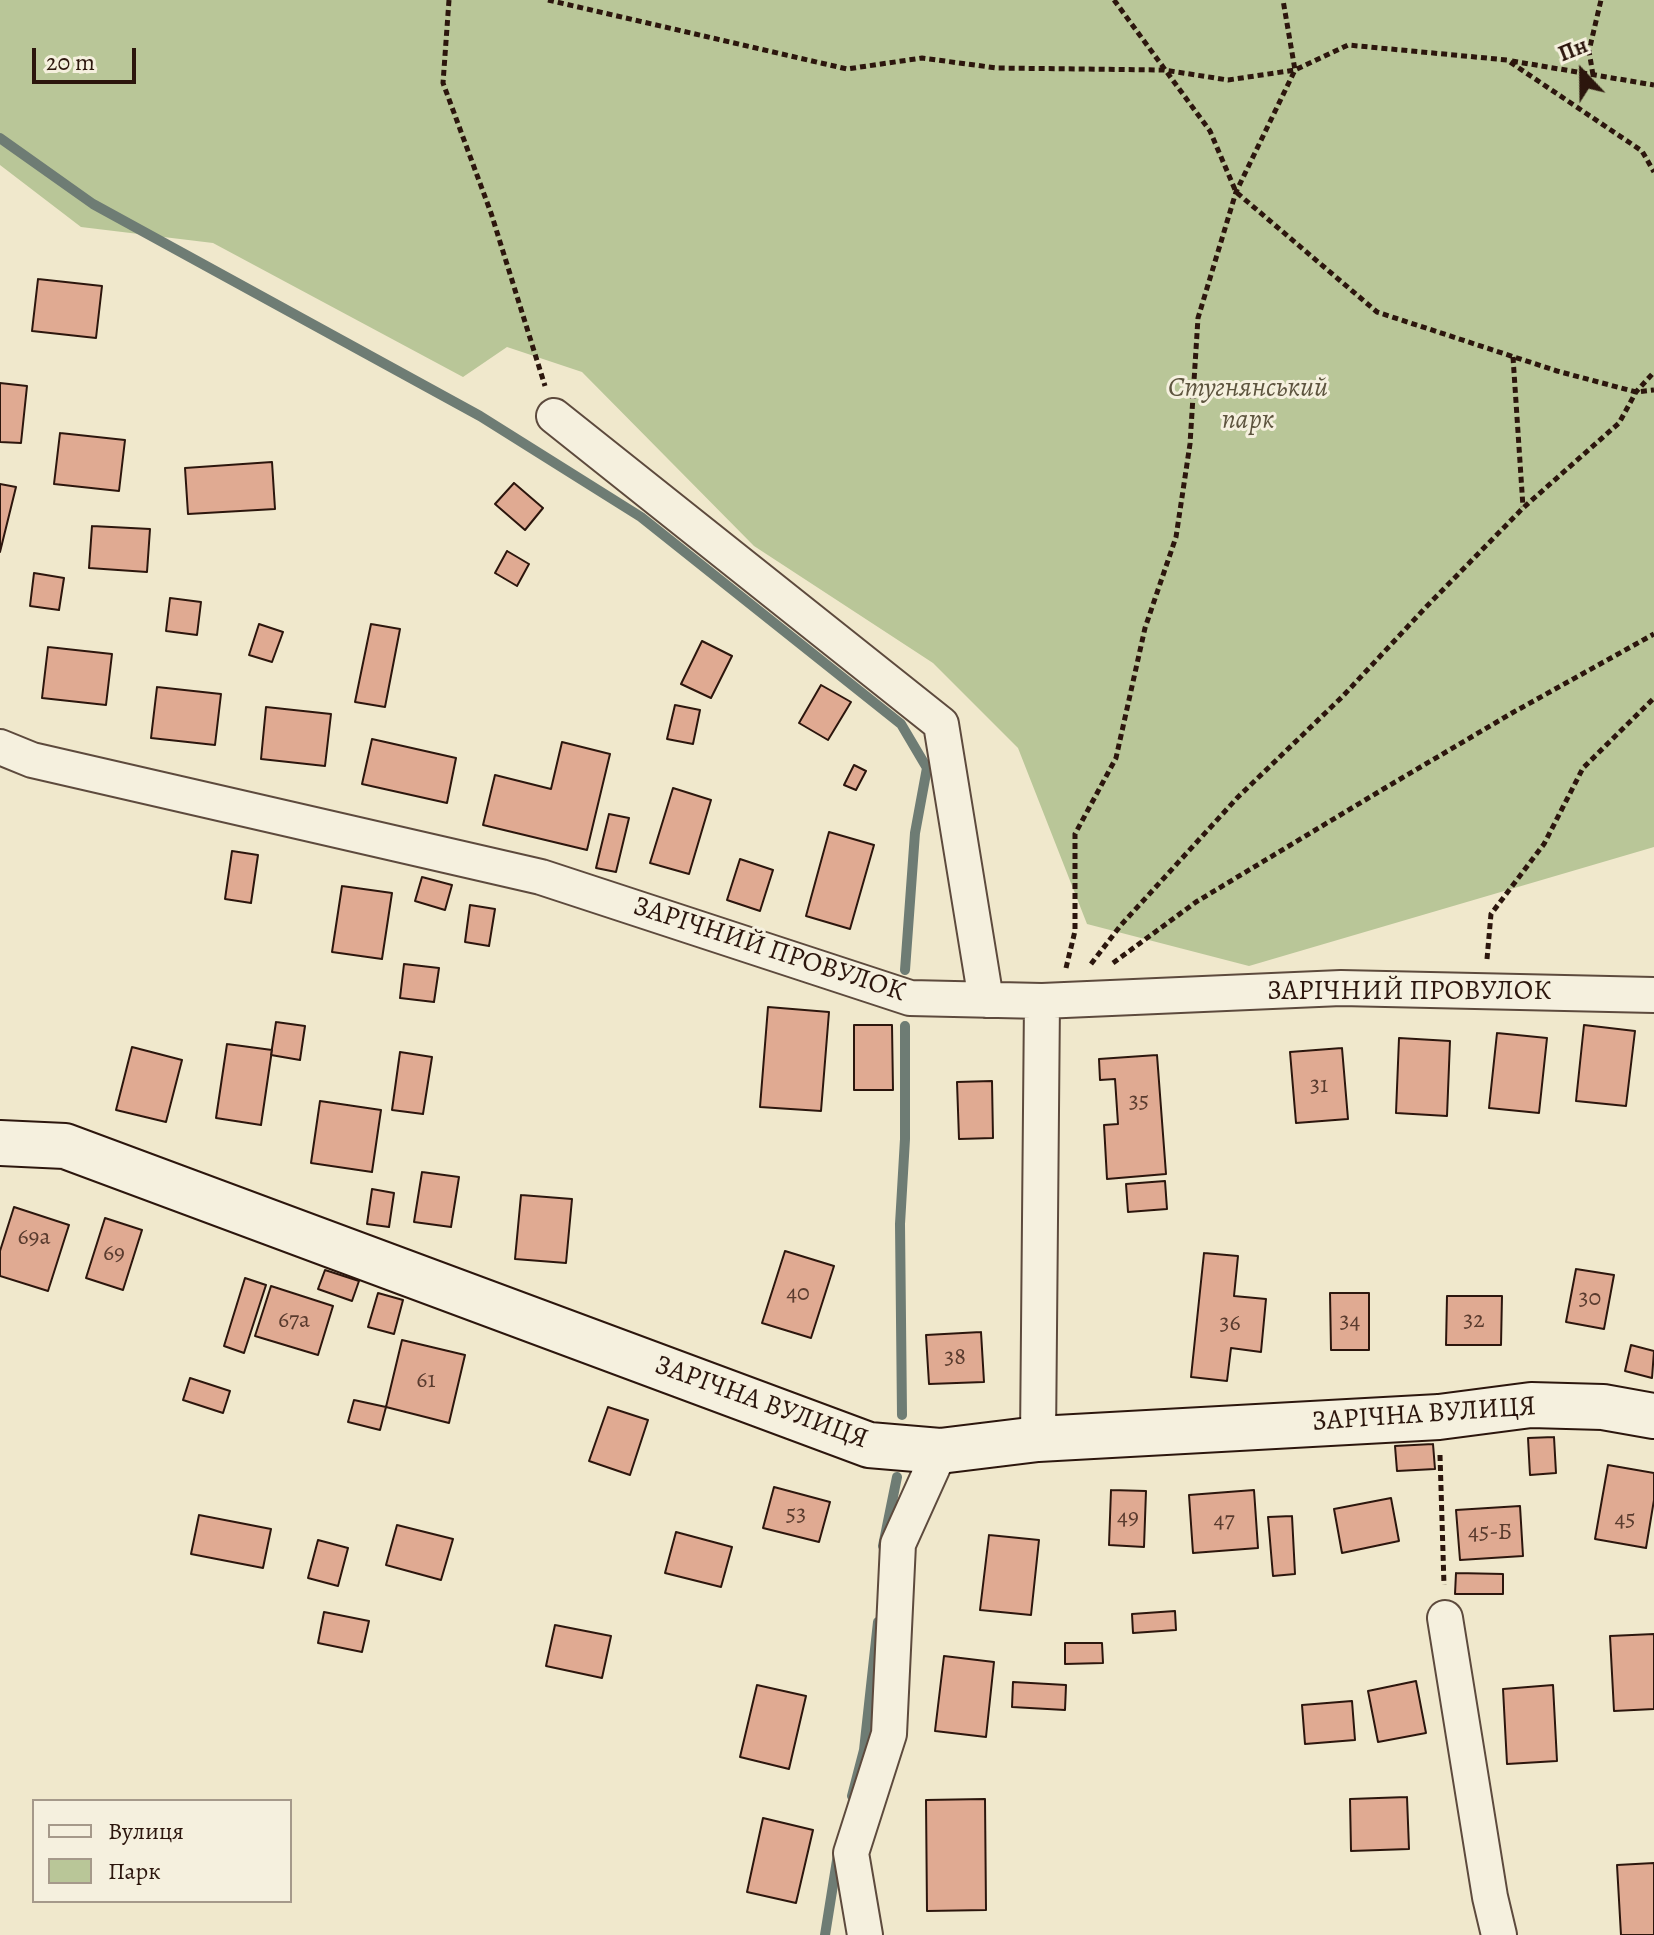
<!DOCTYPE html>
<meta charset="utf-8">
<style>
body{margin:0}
#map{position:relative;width:1654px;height:1935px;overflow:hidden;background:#f0e8cc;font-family:Alegreya,serif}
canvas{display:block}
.legend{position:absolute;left:32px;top:1799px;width:260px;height:104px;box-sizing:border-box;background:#f5f0de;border:2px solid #a5998a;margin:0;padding:10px 14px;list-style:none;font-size:24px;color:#2c160d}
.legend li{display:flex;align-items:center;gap:16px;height:40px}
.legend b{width:40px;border:2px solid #a5998a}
.north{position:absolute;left:1542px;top:32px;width:80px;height:80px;-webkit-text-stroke:6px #f5f0de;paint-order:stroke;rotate:338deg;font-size:22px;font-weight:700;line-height:32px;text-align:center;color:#2c160d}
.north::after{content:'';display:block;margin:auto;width:28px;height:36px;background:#2c160d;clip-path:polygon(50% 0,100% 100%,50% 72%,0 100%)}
.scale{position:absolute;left:32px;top:48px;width:104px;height:36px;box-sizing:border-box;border:4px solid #2c160d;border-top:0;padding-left:10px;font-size:24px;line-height:28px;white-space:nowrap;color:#2c160d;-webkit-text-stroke:6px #f5f0de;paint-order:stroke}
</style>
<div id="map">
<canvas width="1654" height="1935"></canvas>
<ul class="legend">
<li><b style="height:10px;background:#f5f0de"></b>Вулиця</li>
<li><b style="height:22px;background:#b9c698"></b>Парк</li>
</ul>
<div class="north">Пн</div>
<div class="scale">20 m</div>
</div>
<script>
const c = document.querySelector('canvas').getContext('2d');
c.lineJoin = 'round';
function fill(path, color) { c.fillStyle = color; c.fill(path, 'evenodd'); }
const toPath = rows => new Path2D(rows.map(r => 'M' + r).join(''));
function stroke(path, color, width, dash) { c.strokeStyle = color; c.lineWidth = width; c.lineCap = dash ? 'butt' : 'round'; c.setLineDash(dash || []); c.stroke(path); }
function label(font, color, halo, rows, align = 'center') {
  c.font = font + ' Alegreya,serif'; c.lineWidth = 6; c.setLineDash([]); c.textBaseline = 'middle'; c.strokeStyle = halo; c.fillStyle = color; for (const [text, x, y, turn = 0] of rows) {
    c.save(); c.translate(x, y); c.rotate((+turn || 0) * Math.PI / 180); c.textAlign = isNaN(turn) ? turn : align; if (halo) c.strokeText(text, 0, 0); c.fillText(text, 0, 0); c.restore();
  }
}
const green = toPath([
 [0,0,1654,0,1654,847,1249,966,1087,924,1018,748,933,663,754,546,582,372,507,347,463,377,213,243,81,227,0,165]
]);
const stream = toPath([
 [0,138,93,204,480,416,641,517,901,724,927,768,915,833,905,970],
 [902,1415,900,1224,905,1139,905,1026],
 [883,1546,897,1477],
 [852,1796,864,1750,878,1622],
 [825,1935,838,1854]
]);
const building = toPath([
 [38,279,102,286,96,338,32,331,38,279],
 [0,383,27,386,21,443,0,442,0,383],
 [60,433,125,440,119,491,54,484,60,433],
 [272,462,275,509,188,514,185,468,272,462],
 [514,483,543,508,525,530,495,504,514,483],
 [0,484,16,487,0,552,0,484],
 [92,526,150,529,147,572,89,568,92,526],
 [507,551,529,564,517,586,495,573,507,551],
 [34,573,64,578,59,610,30,606,34,573],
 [170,598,201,602,197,635,166,631,170,598],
 [259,624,283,632,272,662,249,655,259,624],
 [371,624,400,629,385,707,355,702,371,624],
 [702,641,732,656,711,698,681,684,702,641],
 [48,647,112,654,106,705,42,698,48,647],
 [821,685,851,702,828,740,799,723,821,685],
 [157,687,221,694,215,745,151,738,157,687],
 [675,705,700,710,693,744,667,739,675,705],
 [266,707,331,714,325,766,261,759,266,707],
 [372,739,456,758,447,803,362,784,372,739],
 [562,742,610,754,587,850,483,825,495,775,551,789,562,742],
 [854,765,866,771,856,790,844,785,854,765],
 [673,788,711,800,689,874,650,863,673,788],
 [609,814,629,818,616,872,596,868,609,814],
 [829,832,874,845,850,929,806,916,829,832],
 [232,851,258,855,251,903,225,899,232,851],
 [740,859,773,870,760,911,727,900,740,859],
 [422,877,452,885,445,910,415,901,422,877],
 [342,886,392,893,382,959,332,952,342,886],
 [470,905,495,909,489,946,465,942,470,905],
 [404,964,439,968,434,1002,400,998,404,964],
 [768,1007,829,1012,821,1111,760,1107,768,1007],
 [276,1022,305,1026,300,1060,271,1055,276,1022],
 [854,1025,892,1025,893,1090,854,1090,854,1025],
 [1584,1025,1635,1031,1626,1106,1576,1101,1584,1025],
 [1497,1033,1547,1038,1539,1113,1489,1108,1497,1033],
 [1399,1038,1450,1041,1447,1116,1396,1113,1399,1038],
 [227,1044,272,1050,261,1125,216,1118,227,1044],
 [132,1047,182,1060,166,1122,116,1110,132,1047],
 [1342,1048,1348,1119,1296,1123,1290,1052,1342,1048],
 [400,1052,432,1057,423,1114,392,1110,400,1052],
 [1157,1055,1166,1174,1107,1179,1104,1125,1118,1124,1115,1079,1100,1080,1099,1059,1157,1055],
 [992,1081,993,1138,959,1139,957,1082,992,1081],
 [320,1101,381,1110,372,1172,311,1163,320,1101],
 [422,1172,459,1177,451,1227,414,1222,422,1172],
 [1165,1181,1167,1209,1128,1212,1126,1184,1165,1181],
 [372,1189,394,1193,389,1227,367,1224,372,1189],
 [521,1195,572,1199,566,1263,515,1259,521,1195],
 [14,1207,69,1225,48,1291,0,1276,0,1251,14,1207],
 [105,1218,142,1230,123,1290,86,1278,105,1218],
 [785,1251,834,1266,811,1338,762,1323,785,1251],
 [1204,1253,1238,1256,1234,1296,1266,1299,1261,1352,1231,1348,1227,1381,1191,1377,1204,1253],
 [1576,1269,1614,1275,1604,1329,1566,1322,1576,1269],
 [325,1270,359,1281,352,1301,318,1289,325,1270],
 [245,1278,266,1285,244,1353,224,1346,245,1278],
 [271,1286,333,1306,318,1355,255,1336,271,1286],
 [378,1293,403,1300,394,1334,368,1327,378,1293],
 [1330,1293,1369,1293,1369,1350,1331,1350,1330,1293],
 [1447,1296,1502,1296,1501,1345,1446,1345,1447,1296],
 [981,1332,984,1382,929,1384,926,1335,981,1332],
 [402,1340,465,1355,449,1423,386,1407,402,1340],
 [1631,1345,1654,1351,1652,1378,1625,1371,1631,1345],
 [190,1378,230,1391,223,1413,183,1400,190,1378],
 [354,1400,386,1407,380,1430,348,1422,354,1400],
 [608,1407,648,1420,630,1475,589,1461,608,1407],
 [1554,1437,1556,1473,1530,1475,1528,1438,1554,1437],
 [1433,1444,1435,1469,1397,1471,1395,1446,1433,1444],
 [1608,1465,1654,1473,1654,1500,1646,1548,1595,1539,1608,1465],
 [774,1487,830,1502,819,1542,763,1528,774,1487],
 [1111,1490,1146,1491,1144,1547,1109,1545,1111,1490],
 [1254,1490,1258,1548,1193,1553,1189,1495,1254,1490],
 [1391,1498,1399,1541,1342,1553,1334,1509,1391,1498],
 [1520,1506,1523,1556,1460,1560,1456,1510,1520,1506],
 [199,1515,271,1529,263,1568,191,1554,199,1515],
 [1292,1516,1295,1574,1273,1576,1268,1517,1292,1516],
 [397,1525,453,1539,441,1580,386,1565,397,1525],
 [676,1532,732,1547,721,1587,665,1573,676,1532],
 [989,1535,1039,1540,1031,1615,980,1610,989,1535],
 [318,1540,348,1548,338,1586,308,1578,318,1540],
 [1456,1573,1503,1574,1503,1594,1455,1594,1456,1573],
 [1175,1611,1176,1630,1133,1633,1132,1614,1175,1611],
 [324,1612,369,1621,362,1652,318,1643,324,1612],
 [555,1625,611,1636,602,1678,546,1666,555,1625],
 [1654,1634,1654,1709,1614,1711,1610,1636,1654,1634],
 [1065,1643,1102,1643,1103,1663,1065,1664,1065,1643],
 [944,1656,994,1662,986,1737,935,1731,944,1656],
 [1416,1681,1426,1733,1378,1742,1368,1691,1416,1681],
 [1013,1682,1066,1685,1065,1710,1012,1707,1013,1682],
 [757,1685,806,1696,789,1769,740,1757,757,1685],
 [1553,1685,1557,1761,1507,1764,1503,1689,1553,1685],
 [1352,1701,1355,1740,1305,1744,1302,1705,1352,1701],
 [1407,1797,1409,1849,1351,1851,1350,1799,1407,1797],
 [985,1799,986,1910,927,1911,926,1800,985,1799],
 [763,1818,813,1830,796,1903,747,1892,763,1818],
 [1654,1863,1654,1935,1621,1935,1617,1865,1654,1863]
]);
const path = toPath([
 [449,0,443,83,491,213,545,386],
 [548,0,847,69,922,58,997,68,1164,70,1228,80,1295,70,1348,45,1507,60,1642,151,1654,172],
 [1114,0,1210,131,1236,192,1377,312,1557,371,1636,392,1654,390],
 [1512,61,1654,85],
 [1593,75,1589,51,1601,0],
 [1513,357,1523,507],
 [1487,959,1491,914,1544,844,1583,768,1654,698],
 [1113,963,1196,902,1385,788,1512,713,1654,634],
 [1091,964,1121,925,1238,797,1342,697,1427,606,1523,508,1619,423,1636,392,1654,372],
 [1066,968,1075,931,1075,834,1116,758,1145,628,1176,537,1190,444,1198,318,1236,192,1295,70,1283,0],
 [1440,1455,1444,1585]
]);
const street = toPath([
 [554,416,941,724,986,1000],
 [0,747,32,760,541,877,910,998,1042,1001,1341,988,1654,995],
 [1038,1439,1042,1001],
 [1445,1618,1490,1897,1499,1935],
 [865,1935,851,1853,889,1734,898,1544,940,1451]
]);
const secondary = toPath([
 [0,1143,65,1146,869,1445,940,1451,1038,1439,1439,1417,1531,1405,1603,1407,1654,1416]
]);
const numberNames = [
 ["31",1319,1086],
 ["35",1139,1102],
 ["69а",34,1238],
 ["69",114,1254],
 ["40",798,1294],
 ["30",1590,1299],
 ["67а",294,1321],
 ["32",1474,1321],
 ["34",1350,1322],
 ["36",1230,1324],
 ["38",955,1358],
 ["61",426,1381],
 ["53",796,1515],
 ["49",1128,1518],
 ["45",1625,1520],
 ["47",1224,1521],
 ["45-Б",1490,1533]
];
const parkNames = [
 ["Стугнянський",1248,389],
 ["парк",1248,421]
];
const streetNames = [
 ["ЗАРІЧНИЙ ПРОВУЛОК",769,950,18],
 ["ЗАРІЧНИЙ ПРОВУЛОК",1409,992],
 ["ЗАРІЧНА ВУЛИЦЯ",761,1403,20],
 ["ЗАРІЧНА ВУЛИЦЯ",1424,1415,-4]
];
fill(green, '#b9c698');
stroke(stream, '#6e7c74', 10);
fill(building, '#e0aa92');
stroke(building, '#2c160d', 2);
stroke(street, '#5d4a3d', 38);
stroke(secondary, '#2c160d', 48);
stroke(path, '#2c160d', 5, [6, 4]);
stroke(street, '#f5f0de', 34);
stroke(secondary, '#f5f0de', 44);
label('24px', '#593b2e', null, numberNames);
label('italic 28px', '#5d543e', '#f5f0de', parkNames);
label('28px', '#2c160d', '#f5f0de', streetNames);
</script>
